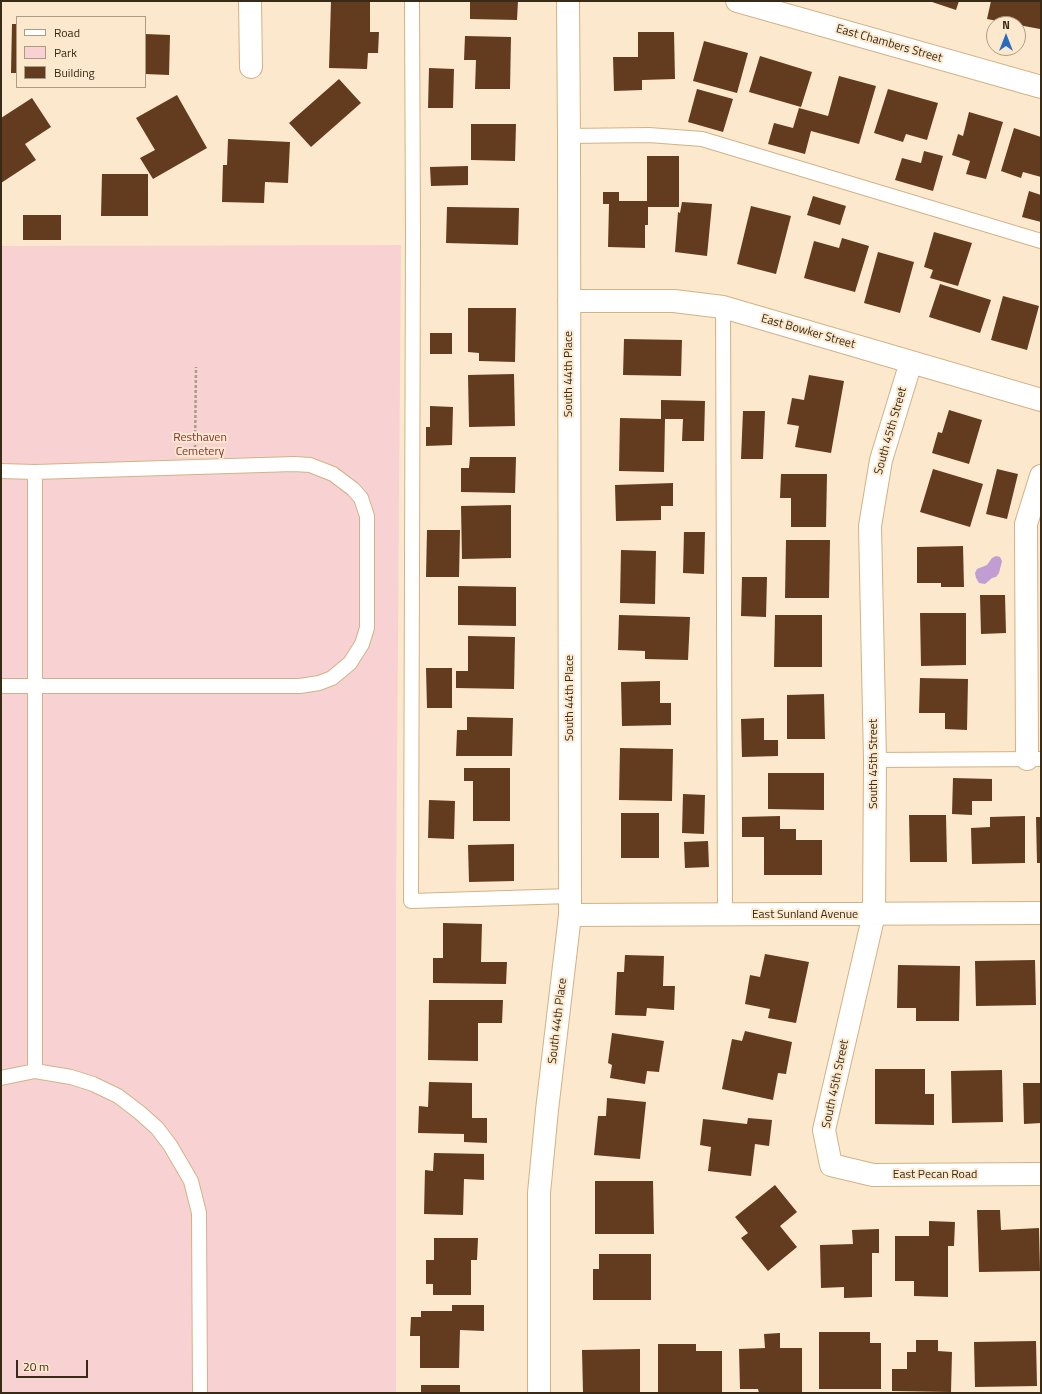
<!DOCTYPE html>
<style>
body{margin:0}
#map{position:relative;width:1042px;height:1394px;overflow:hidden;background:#fce8cc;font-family:"Titillium Web",sans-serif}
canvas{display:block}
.frame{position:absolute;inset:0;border:2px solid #372b18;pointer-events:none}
.legend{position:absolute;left:16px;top:16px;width:130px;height:72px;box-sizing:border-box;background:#fce8cc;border:1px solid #ad9c84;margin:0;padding:5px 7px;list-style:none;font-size:12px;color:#372b18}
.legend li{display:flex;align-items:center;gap:8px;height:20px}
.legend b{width:20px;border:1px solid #ad9c84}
.north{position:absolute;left:986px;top:16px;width:40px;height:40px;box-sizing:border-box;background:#fce8cc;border:1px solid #ad9c84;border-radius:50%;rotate:0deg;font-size:11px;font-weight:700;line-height:16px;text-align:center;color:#372b18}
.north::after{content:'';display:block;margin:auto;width:14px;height:18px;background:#286cbd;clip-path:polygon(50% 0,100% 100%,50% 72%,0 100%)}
.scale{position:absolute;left:16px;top:1360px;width:72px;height:18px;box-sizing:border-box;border:2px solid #372b18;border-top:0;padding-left:5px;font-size:12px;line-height:14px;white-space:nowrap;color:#372b18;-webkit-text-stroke:3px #fce8cc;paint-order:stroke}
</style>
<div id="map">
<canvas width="1042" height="1394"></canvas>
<div class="frame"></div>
<ul class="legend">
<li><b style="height:5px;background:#fff"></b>Road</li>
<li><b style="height:11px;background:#f8d2d3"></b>Park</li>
<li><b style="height:11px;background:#633b1e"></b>Building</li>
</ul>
<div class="north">N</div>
<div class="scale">20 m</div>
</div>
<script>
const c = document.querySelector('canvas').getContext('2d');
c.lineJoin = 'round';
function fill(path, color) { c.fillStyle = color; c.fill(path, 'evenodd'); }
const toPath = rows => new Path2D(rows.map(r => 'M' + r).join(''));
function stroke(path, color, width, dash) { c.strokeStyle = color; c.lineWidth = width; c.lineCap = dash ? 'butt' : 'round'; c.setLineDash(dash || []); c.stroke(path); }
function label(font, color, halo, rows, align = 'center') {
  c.font = font + ' "Titillium Web",sans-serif'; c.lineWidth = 4; c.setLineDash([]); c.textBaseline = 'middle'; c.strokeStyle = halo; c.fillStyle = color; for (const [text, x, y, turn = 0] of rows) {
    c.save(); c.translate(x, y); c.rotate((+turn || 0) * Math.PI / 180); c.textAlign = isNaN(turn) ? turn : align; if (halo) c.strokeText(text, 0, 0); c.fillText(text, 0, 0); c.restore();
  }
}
const green = toPath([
 [401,245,396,902,396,1393,1,1393,1,246]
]);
const water = toPath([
 [996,556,1000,557,1002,561,999,573,996,577,992,578,985,584,979,583,976,578,975,573,977,569,987,565,992,558]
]);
const building = toPath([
 [331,1,370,1,370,32,379,32,378,53,368,53,367,69,329,68],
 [470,1,518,1,517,20,470,19],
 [929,1,959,1,956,10],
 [991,1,1041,1,1040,29,987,19],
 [12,24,17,24,17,73,11,73],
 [638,32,674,32,675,79,642,80,642,90,614,91,613,57,638,57],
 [145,34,170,35,169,75,145,74],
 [465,36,511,37,510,89,475,89,476,60,464,60],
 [704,41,748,53,737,93,693,81],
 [760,56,812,72,801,107,749,92],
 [429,68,454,69,453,108,428,108],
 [839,76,876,86,859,144,811,131,805,154,768,144,774,123,793,128,799,108,828,116],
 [339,79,361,103,311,147,289,123],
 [697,89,733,99,723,132,688,122],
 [888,89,938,103,927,140,906,134,903,142,874,133],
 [177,95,207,148,153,179,140,158,155,150,136,118],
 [32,98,51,127,25,144,36,160,1,183,1,118],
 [969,112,1003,122,986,179,966,174,970,161,952,155,958,134,963,136],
 [471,124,516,124,515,161,471,160],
 [1014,128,1041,137,1041,177,1023,172,1021,178,1001,171],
 [228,139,290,142,288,183,265,182,264,203,222,202,223,165,227,165],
 [924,151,943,156,933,191,895,180,902,158,921,163],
 [647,156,679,156,679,207,648,207,648,225,645,225,645,248,608,247,609,204,603,204,603,192,619,192,619,201,647,201],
 [468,166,468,185,431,186,430,167],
 [102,174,148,174,148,216,101,216],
 [1029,191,1041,195,1041,222,1022,217],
 [813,196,846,206,840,225,807,215],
 [682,202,712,204,707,256,675,252,678,212,680,213],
 [751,206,791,216,776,274,737,264],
 [447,207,519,208,518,245,446,243],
 [23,215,61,215,61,240,23,240],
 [934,232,972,243,958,286,930,278,933,270,924,267],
 [842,238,869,246,855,292,804,278,814,241,839,248],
 [878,252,914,262,900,313,864,303],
 [940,284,991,300,980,333,929,317],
 [1003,296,1039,306,1027,350,991,340],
 [468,308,516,308,515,362,479,361,479,353,468,352],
 [430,333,452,333,452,354,430,354],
 [624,339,682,340,681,376,623,375],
 [514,374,515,426,469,427,468,375],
 [809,375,844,381,831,453,795,447,799,426,787,424,792,398,804,400],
 [661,400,705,401,704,441,682,441,683,419,665,419,664,472,619,471,620,418,661,419],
 [430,406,453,407,452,445,426,446,426,427,430,427],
 [949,410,982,420,969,464,932,453,938,432,942,433],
 [743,411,765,411,763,459,741,459],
 [470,457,516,457,515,493,461,492,461,468,469,468],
 [933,469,983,484,970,527,920,512],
 [997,469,1018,474,1007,519,986,514],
 [781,474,827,474,826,527,791,527,791,498,780,498],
 [673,483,673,506,661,506,661,520,616,521,615,485],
 [511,505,511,558,462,559,461,506],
 [427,530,460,530,459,577,426,577],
 [684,532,705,532,704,574,683,573],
 [786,540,830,540,829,598,785,598],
 [963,546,964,587,941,587,941,583,917,583,917,547],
 [621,550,656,551,655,604,620,603],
 [742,577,767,577,766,617,741,616],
 [458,586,516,587,516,626,458,625],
 [980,595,1005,595,1006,633,981,634],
 [920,613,966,613,966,665,921,666],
 [619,615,690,617,688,660,645,659,645,651,618,650],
 [775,615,822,615,822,667,774,667],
 [468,636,515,637,514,689,456,688,456,671,468,671],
 [426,668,452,668,452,708,427,708],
 [920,678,968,679,967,730,945,729,945,713,919,713],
 [660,681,660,703,671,703,671,725,622,726,621,682],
 [824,694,825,739,787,739,787,695],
 [467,717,513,718,512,756,456,756,457,730,467,730],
 [764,718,764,740,778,740,778,756,742,757,741,719],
 [620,748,673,749,672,801,619,800],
 [464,768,510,768,510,821,473,821,473,781,464,781],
 [768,773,824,773,824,810,768,809],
 [953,778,992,779,992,801,972,801,972,815,952,814],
 [683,794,705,795,704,834,682,833],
 [429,800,455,801,454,839,428,838],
 [621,813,659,813,659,858,621,858],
 [909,815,946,815,947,862,910,862],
 [780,816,780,829,796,829,796,840,822,840,822,875,764,875,764,837,742,837,742,817],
 [1025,816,1025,863,972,864,971,828,990,827,990,817],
 [1036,817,1041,817,1041,863,1037,863],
 [708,841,709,867,685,868,684,842],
 [514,844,514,881,469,882,468,845],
 [443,923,482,924,481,962,507,962,506,984,433,983,433,958,443,958],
 [765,954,809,962,796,1023,768,1018,770,1009,745,1004,750,975,760,977],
 [625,955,664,956,663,986,675,986,674,1010,647,1008,646,1016,615,1015,617,972,624,972],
 [1035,960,1036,1005,976,1006,975,961],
 [898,965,960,966,959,1021,916,1021,916,1008,897,1008],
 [429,1000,503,1000,502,1023,478,1023,478,1061,428,1060],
 [745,1031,792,1042,786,1074,778,1073,773,1100,722,1089,732,1039,742,1041],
 [612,1033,664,1041,659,1072,647,1071,645,1084,610,1078,612,1065,608,1063],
 [875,1069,925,1069,925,1094,934,1094,934,1125,875,1124],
 [1002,1070,1003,1122,952,1123,951,1071],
 [429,1082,472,1083,472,1118,487,1118,487,1143,464,1142,464,1134,418,1133,419,1106,428,1107],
 [1023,1083,1041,1083,1041,1123,1024,1124],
 [607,1098,646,1102,640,1159,594,1155,598,1116,606,1116],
 [748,1118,772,1120,769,1146,755,1144,751,1176,708,1171,711,1147,700,1145,703,1119,747,1124],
 [434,1153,484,1154,484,1180,464,1179,463,1215,424,1214,425,1170,433,1171],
 [595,1181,653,1181,654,1234,595,1234],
 [775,1185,797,1212,780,1226,797,1247,768,1271,741,1238,748,1233,735,1217],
 [977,1210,1000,1210,1001,1230,1039,1228,1040,1271,979,1272],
 [929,1221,955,1222,954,1246,948,1246,948,1297,914,1296,914,1281,895,1281,895,1236,929,1236],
 [879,1229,879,1253,872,1253,872,1297,844,1298,844,1287,821,1288,820,1245,853,1244,852,1230],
 [434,1238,478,1238,477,1260,471,1260,471,1295,433,1295,433,1284,426,1284,426,1260,434,1260],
 [599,1254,651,1254,651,1300,593,1300,593,1269,599,1269],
 [452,1305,484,1305,484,1331,460,1330,459,1368,420,1368,420,1336,410,1336,411,1317,421,1317,421,1311,452,1311],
 [819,1332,870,1332,870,1343,881,1343,881,1389,819,1389],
 [780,1333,780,1348,802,1348,802,1393,759,1393,758,1389,740,1389,739,1349,765,1348,764,1334],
 [916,1340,938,1340,938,1351,952,1352,951,1392,892,1391,892,1369,907,1369,907,1352,916,1352],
 [1036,1341,1037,1386,975,1387,974,1342],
 [658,1344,696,1344,696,1351,722,1351,722,1393,658,1393],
 [640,1349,640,1393,583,1393,582,1350],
 [421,1385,460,1385,460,1393,421,1393]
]);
const path = toPath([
 [195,448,196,367]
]);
const lane = toPath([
 [412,1,413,233,411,901,570,896],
 [569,136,649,135,702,139,1041,241],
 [723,307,725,915],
 [1,471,35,472,294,464,310,465,333,474,353,489,361,498,367,516,367,628,362,644,350,663,332,678,319,683,300,686,1,686],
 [875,760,1041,759],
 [35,1071,35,472],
 [1,1078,35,1071,71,1077,93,1084,118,1096,139,1112,157,1128,170,1145,191,1181,199,1213,200,1393]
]);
const street = toPath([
 [250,1,251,67],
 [737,1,1041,87],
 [569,301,674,301,723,307,1041,400],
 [911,362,881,460,870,526,875,760,874,914,824,1130,831,1165,873,1175,1041,1174],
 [1027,759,1026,524,1041,476],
 [570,915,1041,913],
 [539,1393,539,1193,547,1110,570,915,569,136,568,1]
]);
const streetNames = [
 ["East Chambers Street",889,44,16],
 ["East Bowker Street",808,332,16],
 ["South 44th Place",569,374,-90],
 ["South 45th Street",891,431,-74],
 ["South 44th Place",570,698,-90],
 ["South 45th Street",874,764,-90],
 ["East Sunland Avenue",805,915],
 ["South 44th Place",558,1021,-83],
 ["South 45th Street",836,1084,-78],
 ["East Pecan Road",935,1175]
];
const parkNames = [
 ["Resthaven",200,438],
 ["Cemetery",200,452]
];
fill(green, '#f8d2d3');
fill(water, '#c29dd3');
fill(building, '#633b1e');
stroke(lane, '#d2b285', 16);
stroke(street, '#d2b285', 24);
stroke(path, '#ad9c84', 2.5, [3, 2]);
stroke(lane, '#fff', 14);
stroke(street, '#fff', 22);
label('12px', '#372b18', '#fce8cc', streetNames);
label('12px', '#84303b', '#fce8cc', parkNames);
</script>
